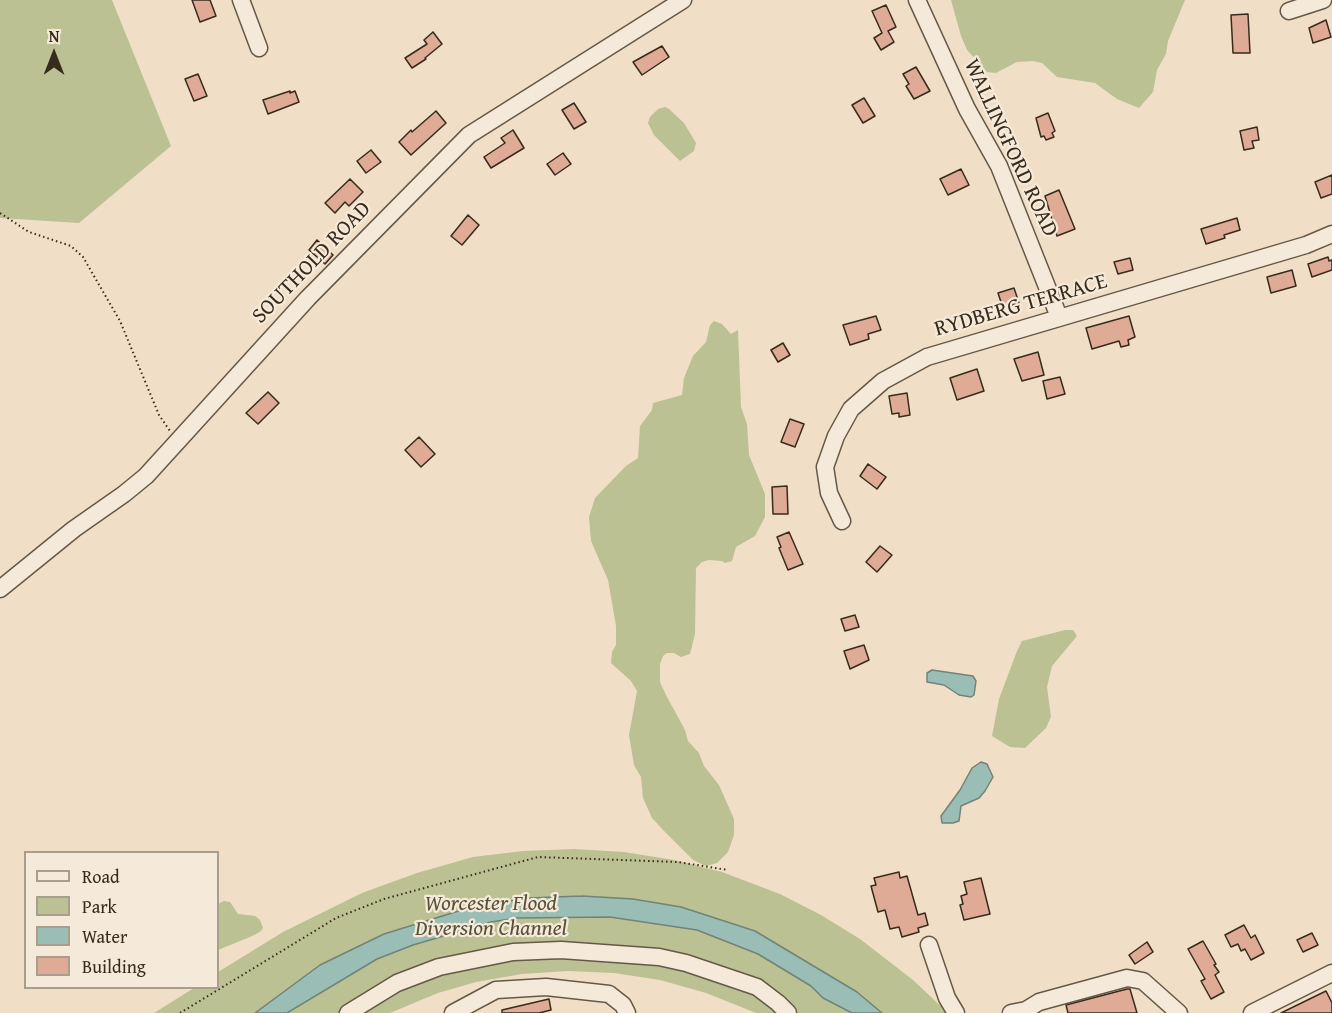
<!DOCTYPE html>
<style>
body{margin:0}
#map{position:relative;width:1332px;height:1013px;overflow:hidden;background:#f0dfc6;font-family:"Gentium Book Plus",serif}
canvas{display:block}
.legend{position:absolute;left:24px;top:851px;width:195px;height:138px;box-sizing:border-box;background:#f5eada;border:2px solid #a99e8e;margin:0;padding:8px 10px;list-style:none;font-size:18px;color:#372b1b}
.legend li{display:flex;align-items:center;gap:12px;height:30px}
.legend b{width:30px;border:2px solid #a99e8e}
.north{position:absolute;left:24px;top:24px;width:60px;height:60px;-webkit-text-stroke:4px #f5eada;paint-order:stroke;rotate:0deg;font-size:16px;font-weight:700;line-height:24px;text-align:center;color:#372b1b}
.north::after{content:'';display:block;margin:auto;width:21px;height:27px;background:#372b1b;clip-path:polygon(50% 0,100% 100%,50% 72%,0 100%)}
</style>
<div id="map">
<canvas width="1332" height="1013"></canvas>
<ul class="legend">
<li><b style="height:8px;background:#f5eada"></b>Road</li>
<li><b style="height:16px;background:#bbc193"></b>Park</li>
<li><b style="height:16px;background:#9abdb5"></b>Water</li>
<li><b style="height:16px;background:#dfaa96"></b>Building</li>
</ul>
<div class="north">N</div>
</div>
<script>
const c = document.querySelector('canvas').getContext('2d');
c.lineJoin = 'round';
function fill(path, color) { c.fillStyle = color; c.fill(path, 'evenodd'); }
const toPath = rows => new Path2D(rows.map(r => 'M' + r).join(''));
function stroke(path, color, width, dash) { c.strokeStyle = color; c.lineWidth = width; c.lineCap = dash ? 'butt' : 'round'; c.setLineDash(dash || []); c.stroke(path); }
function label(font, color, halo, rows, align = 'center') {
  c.font = font + ' "Gentium Book Plus",serif'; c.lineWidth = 4.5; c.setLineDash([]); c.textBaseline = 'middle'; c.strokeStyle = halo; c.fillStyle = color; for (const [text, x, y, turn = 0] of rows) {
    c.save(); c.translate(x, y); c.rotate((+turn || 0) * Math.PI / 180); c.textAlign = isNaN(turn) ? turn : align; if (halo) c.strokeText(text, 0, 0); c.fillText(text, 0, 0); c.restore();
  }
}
const green = toPath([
 [0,0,112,0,171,146,79,223,0,218],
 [951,0,1185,0,1168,41,1166,54,1157,70,1153,92,1139,108,1117,99,1095,83,1057,77,1042,63,1033,61,1017,62,996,73,987,72,967,50,961,36],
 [665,107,669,109,684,123,696,143,694,151,680,161,654,135,648,123,650,117,658,109],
 [714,321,722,324,731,334,738,330,741,407,747,424,749,455,765,494,765,517,755,536,736,547,732,561,725,563,722,561,709,560,702,562,696,568,695,634,690,654,681,657,674,653,667,653,663,656,660,664,660,682,666,695,685,730,688,741,699,753,704,766,719,785,734,819,734,835,728,852,717,863,706,866,693,860,664,831,652,818,643,798,641,777,634,765,629,735,637,691,631,681,611,663,612,652,616,645,616,626,608,580,591,541,589,517,595,498,626,466,638,458,640,426,652,410,653,403,682,395,684,378,693,356,706,342,710,325],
 [1065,630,1073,630,1077,636,1052,666,1047,687,1051,717,1046,728,1025,748,1010,747,992,736,999,699,1017,651,1022,641],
 [574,849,624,852,674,860,722,872,780,894,821,915,860,939,913,980,948,1013,756,1013,706,993,660,980,614,973,568,971,522,974,476,982,438,993,390,1013,154,1013,194,988,218,988,218,972,283,932,362,893,417,873,473,857,523,851],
 [224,901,230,902,238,914,255,916,260,920,263,928,260,932,250,937,218,950,218,904]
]);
const water = toPath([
 [932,670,973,676,976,681,974,695,971,697,959,695,944,685,927,682,927,673,932,670],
 [981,762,987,764,993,777,985,791,979,798,961,806,959,821,953,823,942,823,941,816,960,790,972,768,981,762],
 [582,896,633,899,681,907,755,931,857,992,882,1013,852,1013,823,998,811,986,758,954,697,930,610,917,517,918,491,922,413,945,377,959,287,1013,255,1013,320,965,384,934,465,909,528,898,582,896]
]);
const building = toPath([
 [192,0,210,0,216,16,200,22,192,0],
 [886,5,896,27,888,31,894,42,881,50,874,38,882,33,872,11,886,5],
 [1248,14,1250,53,1233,53,1231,15,1248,14],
 [1326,20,1331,37,1313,43,1309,28,1326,20],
 [433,32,442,44,425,58,426,59,412,68,405,58,427,44,424,40,433,32],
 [662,46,669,57,642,75,633,62,662,46],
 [916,67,930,91,914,99,906,86,909,84,903,74,916,67],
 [198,74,207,96,194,101,185,79,198,74],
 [290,91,290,93,295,91,299,102,268,114,263,100,290,91],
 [864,98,875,116,863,123,852,105,864,98],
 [574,103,586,122,574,129,562,110,574,103],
 [436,111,446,123,411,155,399,142,411,130,412,132,436,111],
 [1048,113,1055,131,1052,133,1054,137,1046,140,1044,136,1041,137,1036,118,1048,113],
 [1257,127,1259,140,1252,141,1254,148,1244,150,1240,131,1257,127],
 [513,130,524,148,491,168,484,157,505,143,501,138,513,130],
 [371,150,381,162,366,173,357,161,371,150],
 [563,153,571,164,555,175,547,164,563,153],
 [961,169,969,185,948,195,940,179,961,169],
 [1332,175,1332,194,1321,198,1315,182,1332,175],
 [350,179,363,192,349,206,345,202,335,213,325,203,350,179],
 [1059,190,1075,229,1057,236,1045,196,1059,190],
 [468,215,479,225,462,245,451,236,468,215],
 [1237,218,1240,230,1224,235,1225,238,1206,244,1201,229,1237,218],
 [317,240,333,255,325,264,309,250,317,240],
 [1328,257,1329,261,1332,260,1332,270,1312,277,1308,264,1328,257],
 [1130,258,1133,270,1118,274,1114,262,1130,258],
 [1292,270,1296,286,1271,293,1267,277,1292,270],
 [1014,288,1019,303,1003,308,998,293,1014,288],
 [876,316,881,330,868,334,869,339,850,345,843,325,876,316],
 [1129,316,1135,337,1128,340,1129,345,1121,347,1119,341,1092,349,1086,328,1129,316],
 [783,343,790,355,778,362,771,350,783,343],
 [1038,352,1044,375,1022,381,1014,359,1038,352],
 [977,369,984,391,957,400,950,378,977,369],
 [1060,377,1065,394,1047,399,1043,381,1060,377],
 [268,392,279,403,258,424,246,413,268,392],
 [907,393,910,415,899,417,899,413,892,414,889,396,907,393],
 [790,419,804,424,795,447,781,442,790,419],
 [419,437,435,454,421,467,405,450,419,437],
 [868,464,886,477,877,489,860,476,868,464],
 [787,486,788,514,773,514,772,487,787,486],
 [789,532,803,564,788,570,779,548,781,547,777,537,789,532],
 [880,546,892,555,877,572,866,562,880,546],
 [855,615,859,627,845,631,841,619,855,615],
 [864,645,869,660,850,669,844,651,864,645],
 [899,872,900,878,907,876,918,915,925,913,928,925,918,928,919,932,902,937,899,927,890,929,885,910,878,912,871,886,876,885,874,878,899,872],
 [981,878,990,914,964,920,960,905,963,904,961,896,967,894,964,882,981,878],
 [1244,925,1251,938,1255,935,1264,953,1251,960,1245,949,1241,951,1238,944,1231,947,1225,935,1244,925],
 [1312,933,1318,945,1303,952,1297,940,1312,933],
 [1203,941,1216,964,1214,965,1219,972,1215,975,1224,992,1211,999,1201,981,1205,979,1188,949,1203,941],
 [1147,942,1153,952,1135,964,1129,955,1147,942],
 [1127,989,1130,989,1137,1013,1068,1013,1066,1005,1127,989],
 [1326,991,1332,1003,1332,1013,1281,1013,1326,991],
 [549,999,551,1010,539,1013,502,1013,502,1010,549,999]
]);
const path = toPath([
 [0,213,29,232,71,246,83,257,120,321,159,415,170,431],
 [180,1013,336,918,384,899,538,857,678,862,728,870]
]);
const minor = toPath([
 [241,0,259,48],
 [917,0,967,109,999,166,1059,317],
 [1289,11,1323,0],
 [842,521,829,493,825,467,836,436,851,409,883,381,927,357,1306,245,1332,234],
 [0,589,74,529,124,494,146,476,308,298,469,135,683,0],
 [929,945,947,998,956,1013],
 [348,1013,397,983,439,967,513,952,561,950,659,957,686,963,757,987,778,1003,788,1013],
 [453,1013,496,990,546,987,609,994,623,1005,627,1013],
 [1011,1013,1026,1010,1039,1002,1127,978,1143,981,1179,1013],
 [1252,1013,1332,973]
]);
const streetNames = [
 ["WALLINGFORD ROAD",1010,148,65],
 ["SOUTHOLD ROAD",312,263,-46],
 ["RYDBERG TERRACE",1021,306,-16]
];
const parkNames = [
 ["Worcester Flood",491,904],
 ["Diversion Channel",491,929]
];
fill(green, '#bbc193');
fill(water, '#9abdb5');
stroke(water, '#728377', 1.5);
fill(building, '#dfaa96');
stroke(building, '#372b1b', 1.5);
stroke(minor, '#655846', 19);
stroke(path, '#372b1b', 2, [1.5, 3]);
stroke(minor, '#f5eada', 16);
label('22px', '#372b1b', '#f5eada', streetNames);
label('italic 22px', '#585039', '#f5eada', parkNames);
</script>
